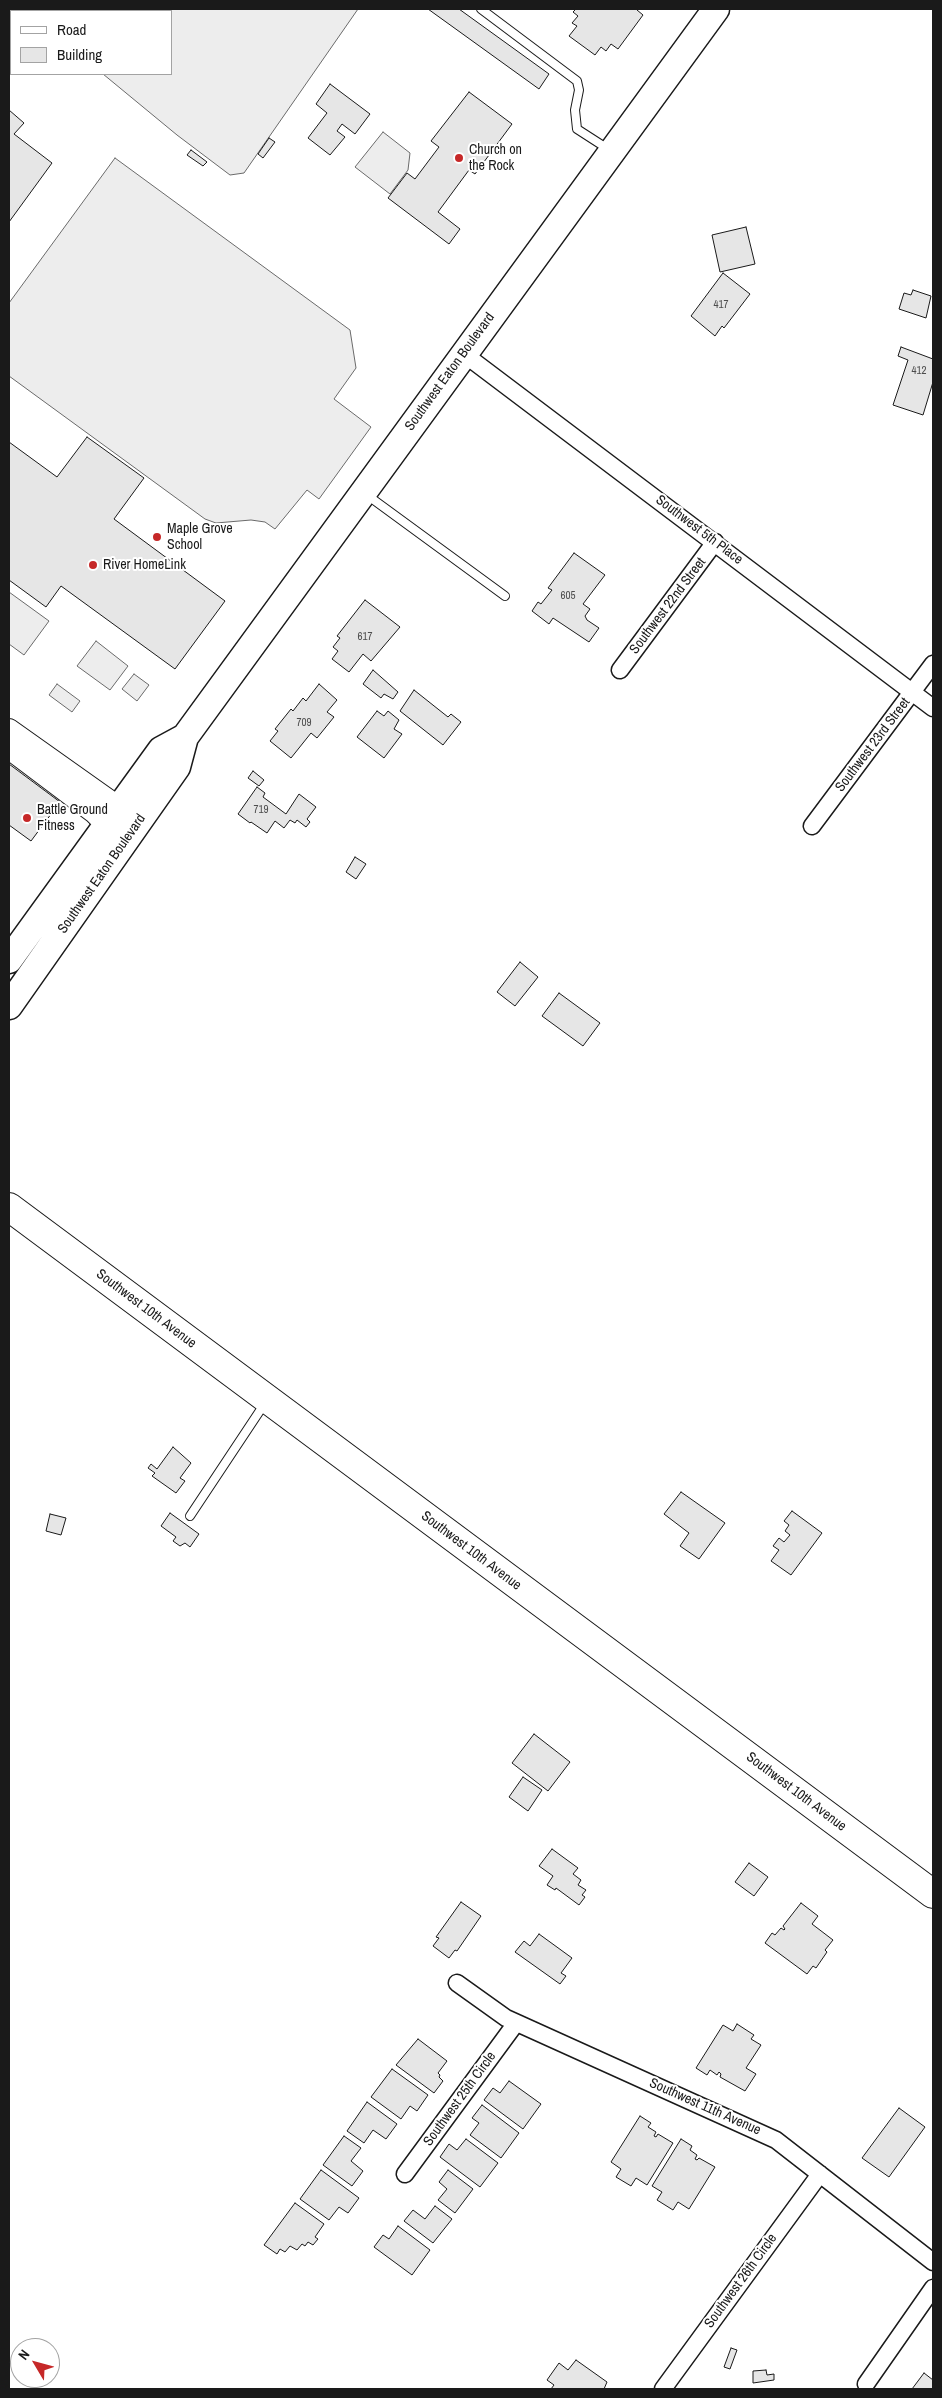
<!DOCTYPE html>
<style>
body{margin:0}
#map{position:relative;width:942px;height:2398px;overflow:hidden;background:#fff;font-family:"Archivo Narrow",sans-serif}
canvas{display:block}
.frame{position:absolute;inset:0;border:10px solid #1a1a1a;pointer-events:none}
.legend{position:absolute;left:10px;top:10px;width:162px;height:65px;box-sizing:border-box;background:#fff;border:1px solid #a3a3a3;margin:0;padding:6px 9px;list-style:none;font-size:15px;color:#1a1a1a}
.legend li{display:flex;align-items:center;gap:10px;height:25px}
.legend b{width:25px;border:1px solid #a3a3a3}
.north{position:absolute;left:10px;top:2338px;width:50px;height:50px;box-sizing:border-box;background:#fff;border:1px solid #a3a3a3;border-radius:50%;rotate:307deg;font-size:14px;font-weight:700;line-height:20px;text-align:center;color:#1a1a1a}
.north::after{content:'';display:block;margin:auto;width:18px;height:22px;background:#c62828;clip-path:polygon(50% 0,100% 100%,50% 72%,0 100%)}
</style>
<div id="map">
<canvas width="942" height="2398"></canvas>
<div class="frame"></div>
<ul class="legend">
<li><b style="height:6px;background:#fff"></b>Road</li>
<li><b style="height:14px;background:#e6e6e6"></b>Building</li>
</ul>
<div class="north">N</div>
</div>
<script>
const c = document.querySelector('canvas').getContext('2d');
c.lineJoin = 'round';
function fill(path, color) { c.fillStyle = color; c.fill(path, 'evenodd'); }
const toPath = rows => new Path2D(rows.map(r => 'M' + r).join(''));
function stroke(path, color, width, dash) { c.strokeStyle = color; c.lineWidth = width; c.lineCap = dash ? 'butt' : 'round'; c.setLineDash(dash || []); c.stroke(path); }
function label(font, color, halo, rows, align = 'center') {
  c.font = font + ' "Archivo Narrow",sans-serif'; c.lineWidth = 4; c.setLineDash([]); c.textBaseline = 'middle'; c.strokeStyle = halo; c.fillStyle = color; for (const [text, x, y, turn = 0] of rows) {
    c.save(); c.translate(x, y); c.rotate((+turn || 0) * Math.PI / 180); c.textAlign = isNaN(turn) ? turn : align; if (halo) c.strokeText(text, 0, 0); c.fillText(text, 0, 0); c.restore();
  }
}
const built = toPath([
 [99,9,358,9,244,173,230,175,177,135,103,74,171,74,171,11,97,11,99,9],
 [383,132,410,153,408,170,390,194,355,167,383,132],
 [115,158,350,330,356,368,334,399,371,427,319,499,307,490,275,529,265,522,251,520,216,523,205,519,9,376,9,303,115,158],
 [9,592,49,621,24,655,9,644,9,592],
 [96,641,128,666,110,690,77,666,96,641],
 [134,674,149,685,137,701,122,689,134,674],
 [57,684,80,701,72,712,49,695,57,684]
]);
const building = toPath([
 [428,9,459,9,549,74,539,89,428,9],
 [576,9,639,9,637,10,643,15,618,49,611,44,606,51,601,47,595,55,569,36,577,26,572,23,578,16,573,12,576,9],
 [330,84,370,114,355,134,342,124,337,131,345,137,330,155,308,138,327,113,316,104,330,84],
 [469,92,512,124,475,174,469,170,438,212,460,229,449,244,388,198,407,173,415,179,439,147,431,141,469,92],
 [9,110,24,123,14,134,52,163,9,222,9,110],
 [269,138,275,142,263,158,258,154,269,138],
 [191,150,207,162,203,166,187,155,191,150],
 [746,227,755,264,720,272,712,235,746,227],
 [723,273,750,294,724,328,722,326,715,336,691,316,723,273],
 [913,290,931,296,926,318,899,309,904,293,911,295,913,290],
 [901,347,933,359,933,382,923,415,893,405,908,360,898,356,901,347],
 [87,437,144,478,114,519,225,601,175,669,61,586,46,607,9,580,9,442,57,477,87,437],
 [574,553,605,575,583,604,590,609,585,616,587,620,599,628,589,642,553,618,549,624,532,611,538,602,541,604,552,590,548,588,574,553],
 [365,600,400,627,371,661,363,654,349,672,332,659,338,651,333,647,340,638,337,636,365,600],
 [373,670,398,692,393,699,384,694,381,698,363,684,373,670],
 [319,684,337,700,327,712,334,717,317,738,311,733,291,758,270,741,278,731,275,729,291,709,293,711,303,698,306,701,319,684],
 [414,690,448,717,451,714,461,722,443,745,400,711,414,690],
 [377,711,384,716,388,711,399,720,394,729,402,734,384,758,357,737,377,711],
 [9,764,60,802,31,841,9,825,9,764],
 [253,771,264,780,259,786,248,778,253,771],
 [257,787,265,793,263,797,286,814,299,794,316,807,307,819,310,822,306,827,297,820,295,823,290,820,284,828,275,821,267,833,251,822,250,823,238,814,257,787],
 [355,857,366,864,356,879,346,872,355,857],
 [520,962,538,977,515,1006,497,992,520,962],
 [559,993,600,1023,583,1046,542,1016,559,993],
 [173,1447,191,1463,180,1478,185,1481,176,1493,152,1476,155,1473,148,1468,151,1464,157,1469,173,1447],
 [681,1492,725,1523,699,1559,680,1546,689,1533,664,1514,681,1492],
 [792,1511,822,1533,791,1575,771,1561,779,1550,773,1546,779,1538,784,1542,790,1535,785,1531,789,1525,784,1521,792,1511],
 [170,1513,199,1534,190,1547,185,1543,180,1546,173,1541,176,1537,161,1526,170,1513],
 [50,1514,66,1518,61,1535,46,1531,50,1514],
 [534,1734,570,1762,548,1791,512,1763,534,1734],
 [523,1777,542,1790,528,1811,509,1797,523,1777],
 [552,1849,578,1868,573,1874,581,1880,578,1885,586,1890,582,1895,585,1897,579,1905,556,1888,555,1890,547,1885,553,1876,539,1866,552,1849],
 [749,1863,768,1877,754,1896,735,1882,749,1863],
 [461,1902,481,1916,457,1951,455,1950,449,1958,433,1946,439,1938,436,1937,461,1902],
 [801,1903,818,1916,812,1924,833,1940,825,1950,827,1952,816,1968,813,1966,807,1974,765,1943,772,1933,775,1935,781,1928,784,1930,785,1929,783,1926,801,1903],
 [539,1934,572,1958,561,1973,566,1976,560,1984,515,1952,524,1941,530,1946,539,1934],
 [737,2024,754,2035,751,2039,761,2045,746,2068,756,2074,745,2091,720,2077,721,2074,719,2072,717,2075,710,2070,707,2075,696,2068,723,2025,733,2031,737,2024],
 [418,2039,447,2061,438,2073,440,2075,439,2077,443,2081,434,2093,396,2065,418,2039],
 [392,2069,428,2095,417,2111,410,2106,401,2119,371,2097,392,2069],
 [509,2081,541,2104,523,2129,484,2100,493,2088,500,2093,509,2081],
 [367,2102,397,2124,386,2139,373,2130,364,2143,347,2131,367,2102],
 [482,2105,519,2133,501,2158,470,2135,479,2123,472,2118,482,2105],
 [899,2108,925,2127,889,2177,862,2158,899,2108],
 [640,2116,651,2123,648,2127,656,2132,654,2136,656,2137,658,2134,673,2143,647,2185,636,2178,631,2186,616,2177,621,2169,611,2162,640,2116],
 [344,2136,361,2148,351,2161,363,2171,352,2186,323,2165,344,2136],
 [466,2139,498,2163,480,2187,440,2157,449,2144,457,2150,466,2139],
 [681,2139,692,2146,690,2150,697,2155,695,2159,697,2160,699,2158,715,2167,689,2209,678,2202,673,2210,657,2200,662,2192,652,2186,681,2139],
 [321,2170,359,2198,348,2213,339,2207,329,2220,300,2199,321,2170],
 [448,2170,473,2189,455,2213,438,2200,447,2189,439,2182,448,2170],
 [295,2203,324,2224,315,2237,318,2239,313,2245,308,2242,305,2246,302,2244,297,2250,290,2246,285,2252,280,2249,277,2254,264,2245,295,2203],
 [435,2206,452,2219,433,2243,404,2221,413,2210,425,2219,435,2206],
 [398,2226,430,2250,412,2275,374,2247,383,2235,389,2239,398,2226],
 [731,2348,737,2350,730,2369,724,2367,731,2348],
 [576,2360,607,2382,604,2389,551,2389,554,2385,547,2380,559,2363,568,2370,576,2360],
 [766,2370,767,2375,774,2374,774,2380,753,2383,753,2371,766,2370],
 [924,2373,933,2380,933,2389,912,2389,924,2373]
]);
const service = toPath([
 [481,9,577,81,579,90,575,110,577,129,608,149],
 [367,495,505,596],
 [190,1516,265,1403]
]);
const minor = toPath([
 [464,354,933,708],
 [620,670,715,542],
 [812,826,933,664],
 [457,1983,506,2018,776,2140,933,2262],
 [405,2174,516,2023],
 [866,2384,933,2288],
 [663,2389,820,2174]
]);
const tertiary = toPath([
 [9,729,119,807],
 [9,749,94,813,106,825]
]);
const primary = toPath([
 [9,960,161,750,185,737],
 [9,1006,177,767,185,737,716,9]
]);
const trunk = toPath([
 [9,1207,933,1894]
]);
const markers = [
 [459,158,5,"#c62828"],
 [157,537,5,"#c62828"],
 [93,565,5,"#c62828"],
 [27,818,5,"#c62828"]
];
const numberNames = [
 ["417",721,305],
 ["412",919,371],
 ["605",568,596],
 ["617",365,637],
 ["709",304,723],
 ["719",261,810]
];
const poiNames = [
 ["Church on",469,150],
 ["the Rock",469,166],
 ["Maple Grove",167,529],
 ["School",167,545],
 ["River HomeLink",103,565],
 ["Battle Ground",37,810],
 ["Fitness",37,826]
];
const streetNames = [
 ["Southwest Eaton Boulevard",450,372,-54],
 ["Southwest 5th Place",699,530,37],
 ["Southwest 22nd Street",668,606,-53],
 ["Southwest 23rd Street",873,745,-53],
 ["Southwest Eaton Boulevard",102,874,-55],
 ["Southwest 10th Avenue",146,1309,37],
 ["Southwest 10th Avenue",471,1551,37],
 ["Southwest 10th Avenue",796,1792,37],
 ["Southwest 25th Circle",460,2099,-54],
 ["Southwest 11th Avenue",705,2107,24],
 ["Southwest 26th Circle",741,2281,-54]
];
fill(built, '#ededed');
stroke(built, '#6a6a6a', 1);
fill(building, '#e6e6e6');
stroke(building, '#1a1a1a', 1);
stroke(service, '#1a1a1a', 10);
stroke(minor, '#1a1a1a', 19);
stroke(tertiary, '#1a1a1a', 22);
stroke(primary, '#1a1a1a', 29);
stroke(trunk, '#1a1a1a', 30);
stroke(service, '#fff', 8);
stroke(minor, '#fff', 16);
stroke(tertiary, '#fff', 20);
stroke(primary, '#fff', 26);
stroke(trunk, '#fff', 28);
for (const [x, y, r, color] of markers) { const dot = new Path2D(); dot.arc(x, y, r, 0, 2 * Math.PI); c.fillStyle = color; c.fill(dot); stroke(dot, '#fff', 2); }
label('11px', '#4d4d4d', null, numberNames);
label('14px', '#1a1a1a', '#fff', poiNames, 'left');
label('14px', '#1a1a1a', '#fff', streetNames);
</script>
